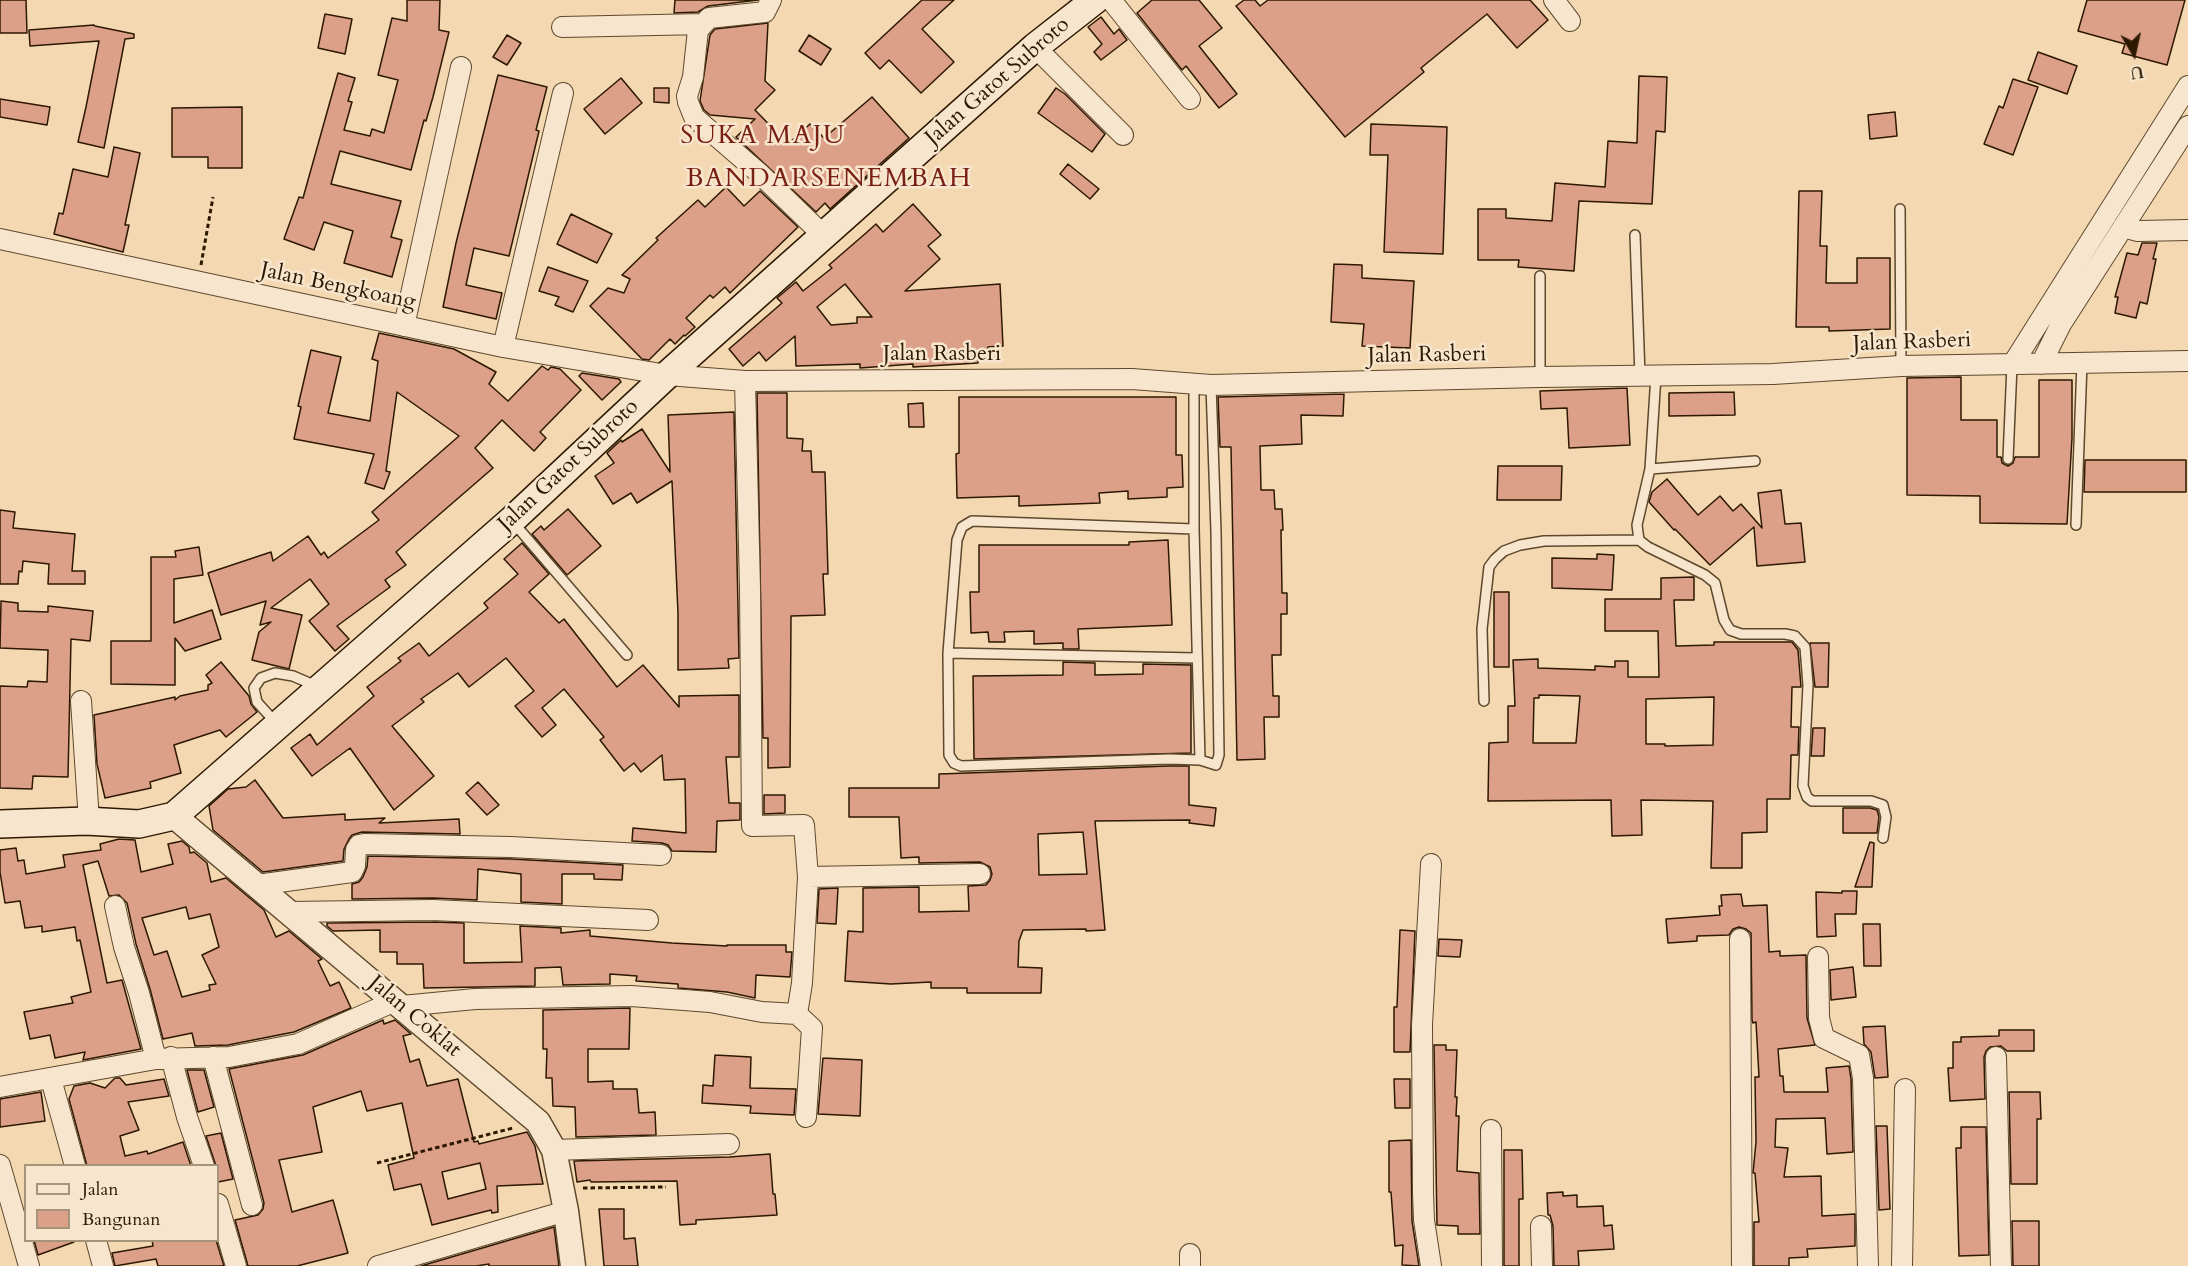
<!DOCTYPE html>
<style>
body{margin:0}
#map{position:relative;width:2188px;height:1266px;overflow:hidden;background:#f3d8b2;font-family:Cardo,serif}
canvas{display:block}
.legend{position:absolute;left:24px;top:1164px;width:195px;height:78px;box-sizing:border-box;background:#f7e6cd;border:2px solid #a6947b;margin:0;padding:8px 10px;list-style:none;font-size:18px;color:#2d1800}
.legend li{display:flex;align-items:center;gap:12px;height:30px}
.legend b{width:30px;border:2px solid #a6947b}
.north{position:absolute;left:2104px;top:24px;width:60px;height:60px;-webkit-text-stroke:4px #f7e6cd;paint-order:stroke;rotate:171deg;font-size:16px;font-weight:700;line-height:24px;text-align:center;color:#2d1800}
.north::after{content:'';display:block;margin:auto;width:21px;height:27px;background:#2d1800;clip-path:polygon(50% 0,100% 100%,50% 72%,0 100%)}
</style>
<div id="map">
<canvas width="2188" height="1266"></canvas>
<ul class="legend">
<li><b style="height:8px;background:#f7e6cd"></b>Jalan</li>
<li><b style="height:16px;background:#dc9f88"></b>Bangunan</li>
</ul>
<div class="north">U</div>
</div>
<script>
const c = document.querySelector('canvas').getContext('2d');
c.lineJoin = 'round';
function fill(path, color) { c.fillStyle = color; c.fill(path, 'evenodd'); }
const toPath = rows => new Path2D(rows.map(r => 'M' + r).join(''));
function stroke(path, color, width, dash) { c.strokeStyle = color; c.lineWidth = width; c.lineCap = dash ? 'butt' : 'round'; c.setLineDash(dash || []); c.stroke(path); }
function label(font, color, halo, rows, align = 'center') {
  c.font = font + ' Cardo,serif'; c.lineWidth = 5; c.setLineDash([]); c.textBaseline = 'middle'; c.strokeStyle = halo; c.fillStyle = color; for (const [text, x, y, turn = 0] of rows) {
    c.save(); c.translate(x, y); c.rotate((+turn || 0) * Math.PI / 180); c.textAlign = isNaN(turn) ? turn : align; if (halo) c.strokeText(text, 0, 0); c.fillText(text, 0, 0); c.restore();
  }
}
const building = toPath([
 [0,0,26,0,27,33,0,33,0,0],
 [407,0,440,0,439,30,449,32,433,97,426,121,424,120,411,170,340,151,331,184,401,201,391,237,402,240,392,277,344,263,353,231,324,222,314,250,284,239,299,197,303,198,338,73,355,78,348,101,352,102,344,130,370,136,372,129,384,133,398,80,378,75,392,18,407,21,407,0],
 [675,0,758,0,708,6,698,12,674,13,675,0],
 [922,0,954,0,922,29,954,62,921,93,889,60,880,69,865,53,922,0],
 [1152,0,1199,0,1222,28,1199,46,1237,94,1219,108,1186,66,1182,70,1137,13,1152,0],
 [1244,0,1255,0,1260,6,1268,0,1530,0,1548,20,1517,48,1487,14,1421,68,1424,72,1345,137,1236,6,1244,0],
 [2087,0,2185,0,2167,65,2122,53,2125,44,2078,31,2087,0],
 [325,14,352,19,345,54,318,48,325,14],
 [1101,17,1114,34,1119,29,1127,40,1101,60,1094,52,1102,44,1088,27,1101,17],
 [768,23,765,81,775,90,755,110,788,144,810,124,824,138,872,97,909,138,830,209,825,203,816,212,736,137,755,119,710,115,704,110,700,101,710,35,715,29,768,23],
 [94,25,95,26,134,34,134,38,125,39,104,148,78,142,86,107,99,41,30,46,29,30,94,25],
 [507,35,521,43,507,65,493,57,507,35],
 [809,35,831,49,821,65,799,51,809,35],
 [2038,52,2077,66,2067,94,2028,80,2038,52],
 [498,75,547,87,536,130,539,131,509,256,474,248,466,285,502,293,496,319,443,307,456,243,498,75],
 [1639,76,1667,77,1665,132,1656,131,1652,204,1579,201,1574,271,1518,267,1519,260,1478,260,1478,209,1506,209,1506,218,1552,221,1555,183,1605,187,1608,141,1637,143,1639,76],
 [621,78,642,103,605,134,584,109,621,78],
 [2013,79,2038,87,2013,155,1984,144,1999,106,2003,108,2013,79],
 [654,88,669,88,669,103,654,102,654,88],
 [1056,88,1065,94,1105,134,1092,152,1038,113,1056,88],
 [0,99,50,107,47,125,0,117,0,99],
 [242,107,242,168,208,168,208,157,172,157,172,108,242,107],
 [1895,112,1897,136,1870,139,1868,115,1895,112],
 [1371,124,1447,127,1443,254,1384,252,1388,155,1370,155,1371,124],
 [114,147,140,153,125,225,129,225,123,252,54,234,59,213,63,214,73,169,108,177,114,147],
 [1068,164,1099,189,1090,199,1060,174,1068,164],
 [726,187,744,206,760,191,798,227,730,293,725,287,713,298,710,295,686,318,695,327,685,336,684,335,675,344,670,339,649,360,642,359,590,306,608,288,624,293,630,279,622,275,658,240,656,238,698,200,705,207,726,187],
 [1799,191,1822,191,1820,246,1827,246,1826,283,1857,283,1857,258,1890,258,1890,329,1829,331,1829,327,1796,327,1799,191],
 [913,204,941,235,928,246,940,259,905,291,1000,284,1003,346,988,347,988,352,977,353,978,363,913,367,913,364,860,368,860,364,796,366,795,336,766,361,759,352,743,366,729,349,782,303,777,298,796,282,803,291,832,268,829,265,866,233,876,224,883,232,913,204],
 [845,284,872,317,857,317,857,323,831,325,817,307,845,284],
 [571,214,612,234,597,263,557,244,571,214],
 [2142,243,2157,243,2153,259,2156,259,2147,304,2140,302,2136,318,2115,313,2118,297,2115,297,2127,253,2138,255,2142,243],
 [1334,264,1362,265,1362,278,1414,281,1410,348,1362,346,1364,324,1331,322,1334,264],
 [548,267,588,281,573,312,555,305,559,297,539,291,548,267],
 [379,333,454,349,496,372,489,384,508,401,542,366,548,370,551,367,560,369,581,390,540,432,546,438,534,451,502,420,475,448,493,468,396,552,406,565,385,580,390,587,337,626,349,639,335,651,309,621,329,604,310,579,271,608,302,615,289,669,252,660,259,632,271,622,260,625,266,601,221,615,208,573,271,552,273,561,308,536,321,555,324,552,328,558,379,520,372,512,459,436,397,392,386,471,390,472,384,489,365,483,374,454,294,439,301,407,298,406,311,350,341,357,328,413,370,421,378,361,372,359,379,333],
 [582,373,619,379,621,382,602,400,579,376,582,373],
 [1961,377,1961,420,1997,420,1997,457,2001,457,2002,463,2008,466,2013,463,2015,457,2039,457,2039,380,2072,380,2072,438,2067,524,1980,523,1980,496,1907,495,1907,378,1961,377],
 [1627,388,1630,445,1569,448,1567,408,1541,409,1540,391,1627,388],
 [1734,392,1735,415,1669,416,1669,393,1734,392],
 [757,393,787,393,787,438,803,439,802,451,811,451,812,472,825,472,828,574,823,574,825,615,791,616,790,767,768,768,768,738,763,738,757,393],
 [1344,394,1343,416,1301,415,1302,444,1260,446,1261,490,1274,490,1275,509,1282,509,1283,530,1281,530,1282,593,1287,593,1287,614,1281,614,1281,655,1272,655,1273,696,1279,696,1279,717,1264,717,1265,759,1237,760,1231,447,1220,447,1218,397,1344,394],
 [959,397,1176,397,1176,455,1182,455,1183,487,1167,488,1167,497,1128,499,1128,491,1099,493,1100,503,1019,506,1019,496,957,498,956,454,959,453,959,397],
 [923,403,924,427,909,427,908,404,923,403],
 [734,412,739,658,728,659,729,668,678,670,678,613,672,481,637,503,631,493,613,504,595,476,614,463,607,453,621,440,622,442,642,429,670,472,668,415,734,412],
 [2085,460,2186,460,2186,492,2084,492,2085,460],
 [1498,466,1562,466,1561,500,1497,500,1498,466],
 [1667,479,1698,515,1720,496,1733,511,1741,504,1762,528,1758,493,1781,490,1785,524,1801,523,1805,562,1757,566,1754,527,1710,565,1675,529,1674,530,1649,502,1652,492,1667,479],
 [568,509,601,546,567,575,532,534,541,526,544,530,568,509],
 [0,510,15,512,13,528,75,534,72,571,85,571,85,584,48,584,49,564,23,561,22,572,19,571,18,584,0,584,0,510],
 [1168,540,1172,625,1078,629,1079,649,1063,649,1063,643,1034,644,1034,631,1004,632,1005,642,989,642,988,632,971,633,970,592,979,592,979,545,1129,545,1129,542,1168,540],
 [522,543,549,574,529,592,559,623,564,619,617,687,643,665,679,707,679,696,739,695,739,757,726,757,729,803,740,803,740,820,717,821,716,852,672,851,668,845,662,843,632,841,633,828,686,833,685,779,664,780,662,755,641,772,634,763,624,771,600,740,604,737,564,689,542,708,556,725,542,737,515,706,534,691,506,658,469,687,458,673,421,699,424,702,392,726,434,776,394,810,350,748,312,776,291,748,310,734,317,745,374,696,367,687,401,661,398,658,419,643,429,656,488,608,484,603,518,574,504,559,522,543],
 [199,547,203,575,174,579,174,623,212,610,221,639,185,651,175,638,175,685,111,684,111,641,151,641,151,557,176,557,175,551,199,547],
 [1597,554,1614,555,1612,590,1552,588,1552,558,1597,559,1597,554],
 [1694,577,1694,600,1674,600,1676,646,1714,645,1714,642,1792,642,1798,650,1801,687,1792,687,1791,727,1799,727,1798,755,1791,755,1790,799,1767,799,1767,832,1742,833,1742,868,1711,868,1713,801,1641,800,1642,835,1612,836,1611,800,1488,801,1489,743,1508,742,1508,706,1515,706,1513,660,1538,659,1538,668,1595,670,1595,666,1615,667,1615,661,1628,661,1628,677,1659,677,1658,631,1605,631,1605,599,1661,599,1661,578,1694,577],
 [1539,695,1580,696,1576,743,1533,743,1534,698,1539,698,1539,695],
 [1714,697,1713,745,1665,746,1665,744,1646,744,1646,699,1714,697],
 [1494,592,1509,592,1509,667,1494,667,1494,592],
 [1,601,18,603,18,611,48,612,48,606,93,611,90,641,71,639,68,777,33,776,32,789,0,788,0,686,27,687,28,681,47,682,48,650,0,648,1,601],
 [1810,643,1829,643,1828,687,1815,687,1810,643],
 [221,662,249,696,251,704,257,712,226,737,220,730,174,745,181,773,150,782,151,788,105,798,97,764,94,715,175,697,175,700,180,696,208,690,208,685,212,683,206,675,221,662],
 [1063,662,1095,663,1095,675,1143,674,1143,664,1191,665,1191,753,974,759,973,676,1063,675,1063,662],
 [1813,728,1825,728,1824,756,1811,756,1813,728],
 [1169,766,1189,766,1189,805,1216,808,1214,826,1189,823,1190,820,1095,821,1105,930,1086,931,1086,929,1023,930,1019,941,1018,967,1042,968,1041,993,967,993,967,988,931,988,931,982,891,984,845,981,848,931,863,932,863,888,919,887,919,912,969,911,968,886,986,885,990,880,992,874,990,867,980,862,919,863,919,857,901,858,899,817,849,817,849,788,939,788,939,774,1169,766],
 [1083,832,1087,874,1039,875,1038,834,1083,832],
 [255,780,283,818,345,814,345,820,385,818,379,823,459,819,460,834,362,832,352,835,349,839,344,849,343,861,263,872,213,830,209,806,228,789,246,787,255,780],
 [478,782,499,805,487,815,466,793,478,782],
 [764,795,785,795,785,813,764,814,764,795],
 [1843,808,1870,808,1877,810,1879,817,1877,833,1843,833,1843,808],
 [119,839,135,840,141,872,173,864,168,844,182,841,189,847,190,853,194,852,207,863,211,882,226,878,264,910,276,937,289,931,322,959,318,961,330,986,339,982,351,1008,294,1032,228,1045,195,1046,192,1033,163,1039,150,989,136,944,127,903,119,895,109,896,98,861,83,865,107,983,122,980,141,1049,83,1060,85,1052,55,1058,50,1035,30,1039,24,1012,73,1003,71,997,91,992,80,940,77,941,75,927,42,932,42,926,25,928,20,901,5,903,0,872,0,850,16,848,18,861,24,860,26,874,65,867,63,855,101,850,100,844,119,839],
 [186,907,189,919,210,914,219,947,202,955,216,984,209,985,210,990,182,997,167,951,154,955,142,918,186,907],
 [1870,842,1874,843,1872,887,1855,887,1870,842],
 [368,856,511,859,623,865,622,880,594,879,594,874,562,874,562,904,521,902,521,874,478,869,477,900,433,898,352,899,352,884,359,882,363,877,367,867,368,856],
 [838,888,836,924,817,923,819,889,838,888],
 [1842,891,1857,891,1856,914,1835,914,1836,936,1817,937,1816,892,1842,893,1842,891],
 [1741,894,1743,906,1767,905,1769,952,1780,951,1780,956,1806,955,1807,1018,1815,1045,1778,1049,1780,1076,1783,1076,1784,1092,1828,1092,1826,1068,1849,1066,1851,1079,1853,1152,1827,1154,1825,1118,1776,1119,1775,1147,1788,1148,1784,1177,1821,1176,1822,1216,1855,1214,1855,1246,1807,1249,1808,1257,1789,1258,1789,1266,1754,1266,1754,1222,1759,1222,1755,1173,1753,1173,1756,1142,1755,1077,1759,1077,1756,1022,1753,1023,1752,1020,1751,933,1746,929,1739,927,1733,929,1729,935,1697,936,1697,941,1668,943,1666,919,1720,915,1719,906,1722,906,1721,895,1741,894],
 [433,922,464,923,464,963,522,962,520,926,561,928,561,933,590,930,590,936,672,943,727,946,727,945,786,945,786,952,792,952,790,977,756,975,755,998,727,992,678,988,678,984,636,981,637,976,610,974,610,984,563,985,561,967,535,968,535,986,424,988,423,964,397,964,397,952,380,952,380,930,333,931,327,926,327,923,433,922],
 [1863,924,1880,924,1881,966,1864,966,1863,924],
 [1400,930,1415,931,1410,1052,1394,1052,1394,1007,1397,1007,1400,930],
 [1439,939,1462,940,1460,957,1438,956,1439,939],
 [1853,967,1856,997,1831,1000,1830,970,1853,967],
 [630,1008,629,1049,588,1049,588,1082,613,1081,613,1089,637,1089,639,1113,655,1112,656,1135,576,1137,575,1107,553,1106,552,1078,546,1078,547,1049,543,1049,543,1010,630,1008],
 [383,1020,384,1024,395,1020,411,1034,403,1036,410,1062,419,1059,427,1086,458,1079,474,1142,478,1141,479,1144,527,1132,535,1146,543,1184,497,1186,498,1212,492,1213,491,1210,432,1225,421,1184,394,1190,388,1165,414,1158,402,1103,367,1111,361,1091,313,1107,322,1152,279,1160,292,1212,333,1200,348,1253,297,1266,248,1266,235,1220,258,1215,263,1209,264,1203,229,1069,303,1055,383,1020],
 [480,1163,486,1189,448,1199,442,1172,480,1163],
 [1885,1026,1888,1077,1875,1078,1871,1052,1864,1044,1863,1027,1885,1026],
 [1999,1030,2034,1030,2034,1051,2007,1051,2001,1046,1990,1047,1986,1051,1984,1057,1985,1099,1950,1101,1948,1068,1953,1068,1953,1042,1961,1042,1961,1037,1999,1036,1999,1030],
 [1434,1045,1446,1045,1446,1050,1457,1050,1455,1097,1457,1097,1456,1116,1459,1116,1457,1171,1479,1173,1480,1234,1458,1234,1458,1226,1437,1225,1434,1045],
 [715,1055,751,1057,750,1088,796,1089,794,1115,750,1113,751,1106,702,1103,703,1085,713,1086,715,1055],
 [823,1058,862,1060,860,1116,818,1114,823,1058],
 [187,1070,204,1070,214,1107,198,1112,187,1070],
 [115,1078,120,1078,126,1085,164,1079,169,1096,128,1102,139,1130,120,1136,125,1156,147,1151,148,1154,183,1142,191,1166,87,1166,69,1099,74,1086,90,1083,105,1088,115,1078],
 [1394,1079,1410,1079,1410,1108,1395,1108,1394,1079],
 [41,1092,45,1121,0,1127,0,1099,41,1092],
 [2009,1092,2040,1092,2041,1119,2037,1119,2037,1184,2011,1184,2009,1092],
 [1876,1126,1887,1126,1890,1209,1879,1210,1876,1126],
 [1961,1127,1986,1127,1989,1255,1959,1256,1956,1148,1961,1148,1961,1127],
 [221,1133,233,1179,218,1182,218,1166,216,1166,206,1136,221,1133],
 [1411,1140,1412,1221,1419,1266,1402,1265,1403,1245,1395,1246,1391,1192,1389,1192,1389,1141,1411,1140],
 [1504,1150,1522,1150,1523,1199,1519,1199,1519,1266,1504,1266,1504,1150],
 [770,1154,773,1194,775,1194,777,1215,696,1220,696,1224,680,1225,677,1181,591,1182,590,1180,577,1182,574,1161,729,1157,770,1154],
 [1563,1192,1563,1196,1577,1195,1577,1207,1603,1206,1604,1226,1612,1225,1614,1249,1578,1251,1579,1266,1554,1266,1553,1226,1550,1215,1548,1215,1547,1193,1563,1192],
 [599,1209,624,1209,624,1239,635,1238,638,1266,604,1266,599,1209],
 [2012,1221,2039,1221,2039,1266,2013,1266,2012,1221],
 [554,1227,559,1266,489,1266,489,1264,476,1266,421,1266,554,1227],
 [34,1240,74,1240,74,1242,38,1255,34,1240],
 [152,1240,216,1240,224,1266,158,1266,156,1259,115,1266,112,1253,153,1246,152,1240]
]);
const path = toPath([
 [201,265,213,197],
 [377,1163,513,1128],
 [583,1188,666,1187]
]);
const service = toPath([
 [1900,209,1901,366],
 [1635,235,1640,376],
 [1540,276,1540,377],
 [1656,375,1650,469,1637,525,1639,540,1648,547,1705,575,1715,583,1724,620,1730,630,1741,634,1785,634,1795,636,1805,647,1808,685,1803,786,1807,797,1812,801,1871,801,1883,805,1886,817,1883,838],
 [1194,385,1194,529,1200,760],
 [2008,459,2012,365],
 [1650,469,1755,461],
 [513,522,627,655],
 [2076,525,2082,363],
 [1194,529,972,521,962,527,957,540,948,653,949,755,954,763,961,766,1169,759,1200,760,1216,765,1219,755,1216,532,1211,385],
 [948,653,1196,658],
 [1484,701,1482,629,1489,567,1495,559,1504,551,1520,545,1544,541,1639,540],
 [277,724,257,702,254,688,261,678,275,673,293,676,316,686]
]);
const minor = toPath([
 [771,0,765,12,709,18,698,30,693,77,687,96,688,102,694,117,759,173,824,236],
 [1111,0,1190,99],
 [1554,0,1570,21],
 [562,27,703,24],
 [1035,47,1123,135],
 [2123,227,2138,231,2188,230],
 [0,239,503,347,667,375,745,381,1132,379,1211,385,1540,377,1773,374,1901,366,2188,361],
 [404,326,461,67],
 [503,347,563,93],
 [2041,364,2061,324,2188,126],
 [2012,365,2188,86],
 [745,381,750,588,752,826,804,825,808,877,802,983,797,1014],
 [81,701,89,821],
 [808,877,980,874],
 [257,885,352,872,355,866,356,850,359,845,364,844,511,847,661,855],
 [115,906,124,947,139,993,156,1059],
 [290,912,433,910,648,920],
 [1740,939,1742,1266],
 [1818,957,1819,1018,1824,1038,1859,1055,1863,1078,1868,1266],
 [402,1006,475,999,631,996,710,1002,762,1012,797,1014,812,1028,806,1117],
 [171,1057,187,1117,204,1166],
 [213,1057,252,1205],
 [1996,1057,2001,1266],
 [51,1079,75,1166],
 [0,1087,156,1059,229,1057,298,1044,395,1001],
 [1491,1130,1492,1266],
 [554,1150,729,1144],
 [0,1165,29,1266],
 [218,1204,236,1266],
 [1541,1226,1542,1266],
 [96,1240,103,1266],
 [1190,1254,1190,1266],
 [378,1266,566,1211],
 [1431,1266,1424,1220,1423,1193,1422,1025,1431,864],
 [1902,1266,1905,1089]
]);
const tertiary = toPath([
 [174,816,538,1122,554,1150,566,1211,573,1266]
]);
const secondary = toPath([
 [0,824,86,821,139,824,174,816,512,520,667,375,1035,47,1095,0]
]);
const streetNames = [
 ["Jalan Gatot Subroto",998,82,-41],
 ["Jalan Bengkoang",338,287,12],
 ["Jalan Rasberi",1912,343,-2],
 ["Jalan Rasberi",942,355],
 ["Jalan Rasberi",1427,356,-1],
 ["Jalan Gatot Subroto",569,466,-43],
 ["Jalan Coklat",414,1017,40]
];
const quarterNames = [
 ["SUKA MAJU",763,137],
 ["BANDARSENEMBAH",829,180]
];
fill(building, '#dc9f88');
stroke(building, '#2d1800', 1.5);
stroke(service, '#5e482c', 12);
stroke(minor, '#5e482c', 22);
stroke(tertiary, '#5e482c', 27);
stroke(secondary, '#2d1800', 30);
stroke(path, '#2d1800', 3, [4.5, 3]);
stroke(service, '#f7e6cd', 9);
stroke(minor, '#f7e6cd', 20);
stroke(tertiary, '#f7e6cd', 24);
stroke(secondary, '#f7e6cd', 27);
label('22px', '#2d1800', '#f7e6cd', streetNames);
c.letterSpacing = '1.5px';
label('26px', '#7a1f14', '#f7e6cd', quarterNames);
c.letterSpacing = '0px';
</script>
